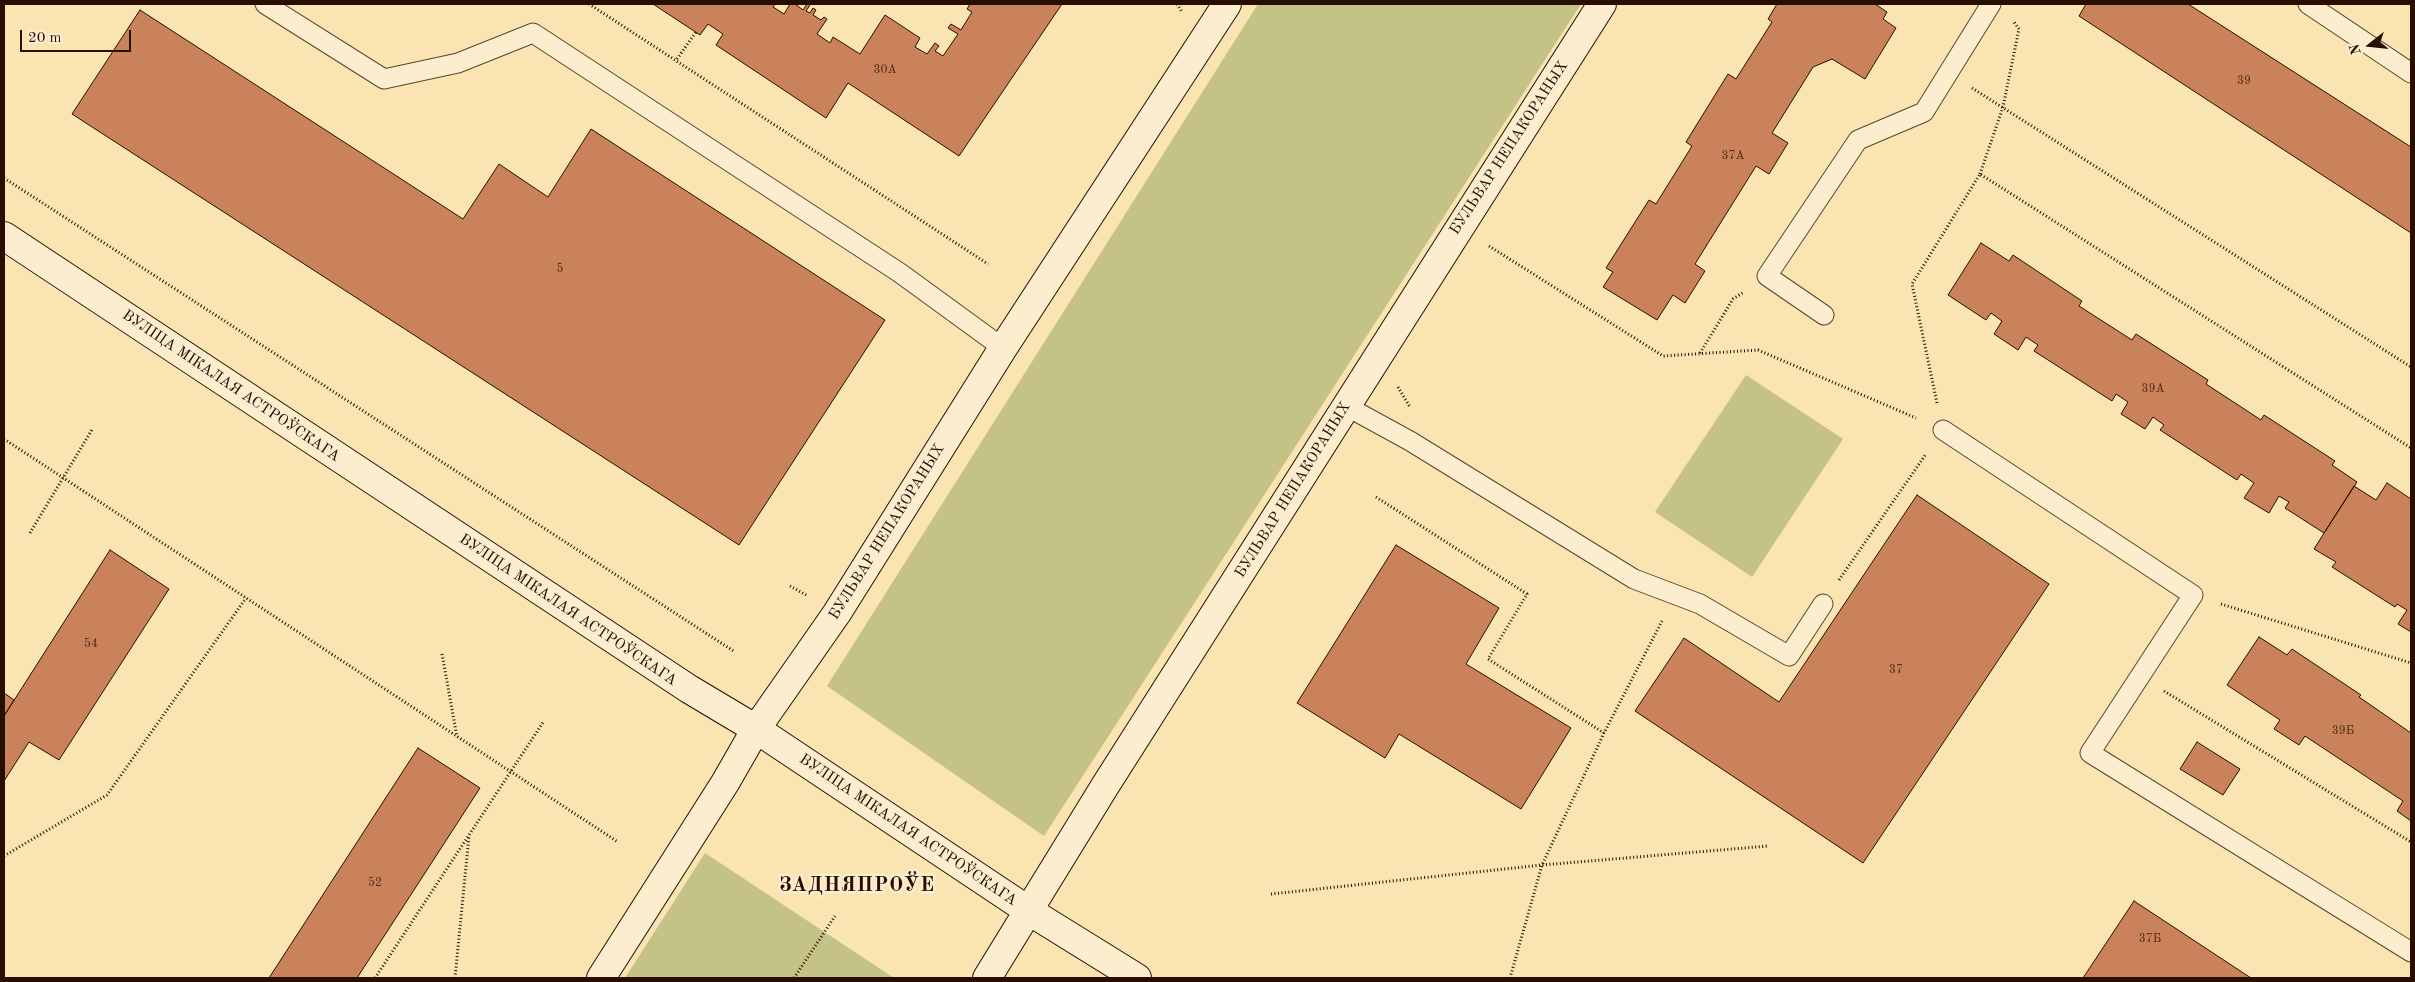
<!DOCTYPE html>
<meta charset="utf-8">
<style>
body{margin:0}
#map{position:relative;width:2415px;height:982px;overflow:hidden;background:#f9e4b2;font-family:"Old Standard TT",serif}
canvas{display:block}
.frame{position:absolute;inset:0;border:5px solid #270e00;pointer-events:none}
.north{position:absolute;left:2345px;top:20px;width:50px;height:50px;-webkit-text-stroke:4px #fbedcd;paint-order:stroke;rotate:254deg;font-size:14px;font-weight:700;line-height:20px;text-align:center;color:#270e00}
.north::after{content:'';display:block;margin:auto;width:18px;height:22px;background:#270e00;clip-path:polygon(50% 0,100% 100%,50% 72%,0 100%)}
.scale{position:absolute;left:20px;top:30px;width:111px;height:22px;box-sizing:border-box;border:2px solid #270e00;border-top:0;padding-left:6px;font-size:15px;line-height:18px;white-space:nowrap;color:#270e00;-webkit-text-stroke:4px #fbedcd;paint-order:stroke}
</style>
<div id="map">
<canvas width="2415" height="982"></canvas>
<div class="frame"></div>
<div class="north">N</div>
<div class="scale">20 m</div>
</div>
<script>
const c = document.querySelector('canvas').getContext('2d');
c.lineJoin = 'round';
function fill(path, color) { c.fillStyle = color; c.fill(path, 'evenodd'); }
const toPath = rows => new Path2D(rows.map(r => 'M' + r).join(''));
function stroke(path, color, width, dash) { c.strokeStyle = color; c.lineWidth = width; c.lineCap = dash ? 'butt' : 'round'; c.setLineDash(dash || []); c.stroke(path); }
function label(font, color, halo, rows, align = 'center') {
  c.font = font + ' "Old Standard TT",serif'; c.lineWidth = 5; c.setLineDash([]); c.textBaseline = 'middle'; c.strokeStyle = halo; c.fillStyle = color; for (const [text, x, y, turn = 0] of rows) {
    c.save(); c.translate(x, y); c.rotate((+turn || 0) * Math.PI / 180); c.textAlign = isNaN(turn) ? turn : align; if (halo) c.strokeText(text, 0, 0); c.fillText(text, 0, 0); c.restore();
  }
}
const green = toPath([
 [1258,4,1581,4,1044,836,827,686],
 [1746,375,1843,439,1752,577,1655,512],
 [705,853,894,978,625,978]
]);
const building = toPath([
 [653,4,775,4,773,7,784,14,790,4,795,4,803,10,807,4,810,5,806,11,810,13,813,8,816,10,813,15,821,20,824,17,827,19,817,34,830,43,833,37,860,54,885,15,920,38,915,47,927,54,935,43,939,46,935,51,943,56,958,34,948,28,951,24,961,30,972,12,967,9,970,4,1062,4,959,156,848,83,826,118,716,45,723,34,708,24,700,35,653,4],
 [1777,4,1875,4,1887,12,1883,19,1896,28,1865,79,1832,59,1813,67,1772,133,1788,143,1769,174,1756,166,1695,264,1705,271,1685,303,1673,295,1657,320,1603,287,1613,272,1606,268,1649,200,1656,204,1692,146,1686,142,1728,74,1736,79,1772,22,1768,19,1777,4],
 [2086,4,2188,4,2411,147,2411,233,2079,16,2086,4],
 [140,10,463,219,499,164,548,197,591,129,885,320,739,545,72,114,140,10],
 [1981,243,2009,261,2013,255,2082,301,2079,306,2132,340,2136,334,2208,380,2206,384,2261,420,2264,415,2335,461,2332,465,2357,482,2324,533,2285,508,2289,502,2279,496,2269,513,2244,498,2254,483,2241,474,2237,480,2160,430,2164,425,2153,417,2145,429,2121,414,2128,402,2116,394,2112,401,2034,351,2038,345,2026,337,2018,350,1994,334,2002,321,1991,313,1986,320,1948,295,1981,243],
 [2387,483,2411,499,2411,632,2398,624,2407,610,2397,604,2395,607,2332,567,2336,562,2314,549,2354,486,2376,500,2387,483],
 [1917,495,2049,584,1863,863,1635,711,1684,638,1779,702,1917,495],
 [1396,545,1499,608,1466,664,1571,728,1521,809,1399,734,1385,758,1297,703,1396,545],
 [110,550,169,589,59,760,29,742,4,781,4,716,110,550],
 [2259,637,2287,655,2292,649,2361,695,2359,697,2411,733,2411,821,2397,811,2403,801,2305,736,2299,745,2274,729,2280,720,2227,685,2259,637],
 [4,693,14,700,4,716,4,693],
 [2197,742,2240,769,2223,795,2180,769,2197,742],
 [418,748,480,788,357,978,269,978,418,748],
 [2134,901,2251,978,2083,978,2134,901]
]);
const path = toPath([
 [589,4,988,264],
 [1177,4,1182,12],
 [677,59,696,32],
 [1972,88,2411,367],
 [1980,174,2003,107,2019,29,2014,22],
 [4,178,735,652],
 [1489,246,1663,356,1758,350,1916,418],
 [1700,353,1733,299,1744,292],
 [1398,387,1410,407],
 [1937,403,1912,284,1980,174,2411,448],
 [4,439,618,842],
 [1376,497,1527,594,1488,659,1604,733],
 [30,533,93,428],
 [1839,580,1926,454],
 [790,586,808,596],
 [2221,604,2411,663],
 [442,654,457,737],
 [2164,691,2411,842],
 [4,856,107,795,246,598],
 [1271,894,1542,865,1768,846],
 [375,978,544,721],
 [455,978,469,836],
 [794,978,835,916],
 [1510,978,1542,865,1604,733,1662,621]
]);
const lane = toPath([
 [265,4,384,79,458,63,533,33,900,273,1003,348],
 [2308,4,2411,73],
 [1824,315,1767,276,1858,140,1924,112,1991,4],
 [1346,406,1410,441,1634,579,1700,604,1789,656,1823,604],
 [1943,430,2193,595,2090,753,2411,952]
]);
const secondary = toPath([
 [4,236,689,689,756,729,1029,911,1137,978],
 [601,978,725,783,756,729,837,613,1003,348,1227,4],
 [987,978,1105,786,1602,4]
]);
const numberNames = [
 ["30А",885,70],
 ["39",2244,81],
 ["37А",1733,156],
 ["5",560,269],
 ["39А",2153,389],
 ["54",91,644],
 ["37",1896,670],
 ["39Б",2343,731],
 ["52",375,883],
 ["37Б",2150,939]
];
const streetNames = [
 ["БУЛЬВАР НЕПАКОРАНЫХ",1509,148,-57],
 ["ВУЛІЦА МІКАЛАЯ АСТРОЎСКАГА",231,386,34],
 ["БУЛЬВАР НЕПАКОРАНЫХ",1293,490,-58],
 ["БУЛЬВАР НЕПАКОРАНЫХ",887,532,-58],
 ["ВУЛІЦА МІКАЛАЯ АСТРОЎСКАГА",568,610,34],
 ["ВУЛІЦА МІКАЛАЯ АСТРОЎСКАГА",908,830,34]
];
const districtNames = [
 ["ЗАДНЯПРОЎЕ",857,886]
];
fill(green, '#c5c287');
fill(building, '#ca825a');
stroke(building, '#270e00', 1);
stroke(lane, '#5c442c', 21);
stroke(secondary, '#270e00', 30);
stroke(path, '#270e00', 3, [1, 2.5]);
stroke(lane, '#fbedcd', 19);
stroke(secondary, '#fbedcd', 28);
label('12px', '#502b16', null, numberNames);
label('15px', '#270e00', '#fbedcd', streetNames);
c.letterSpacing = '1px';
label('bold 20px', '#270e00', '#fbedcd', districtNames);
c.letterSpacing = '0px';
</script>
